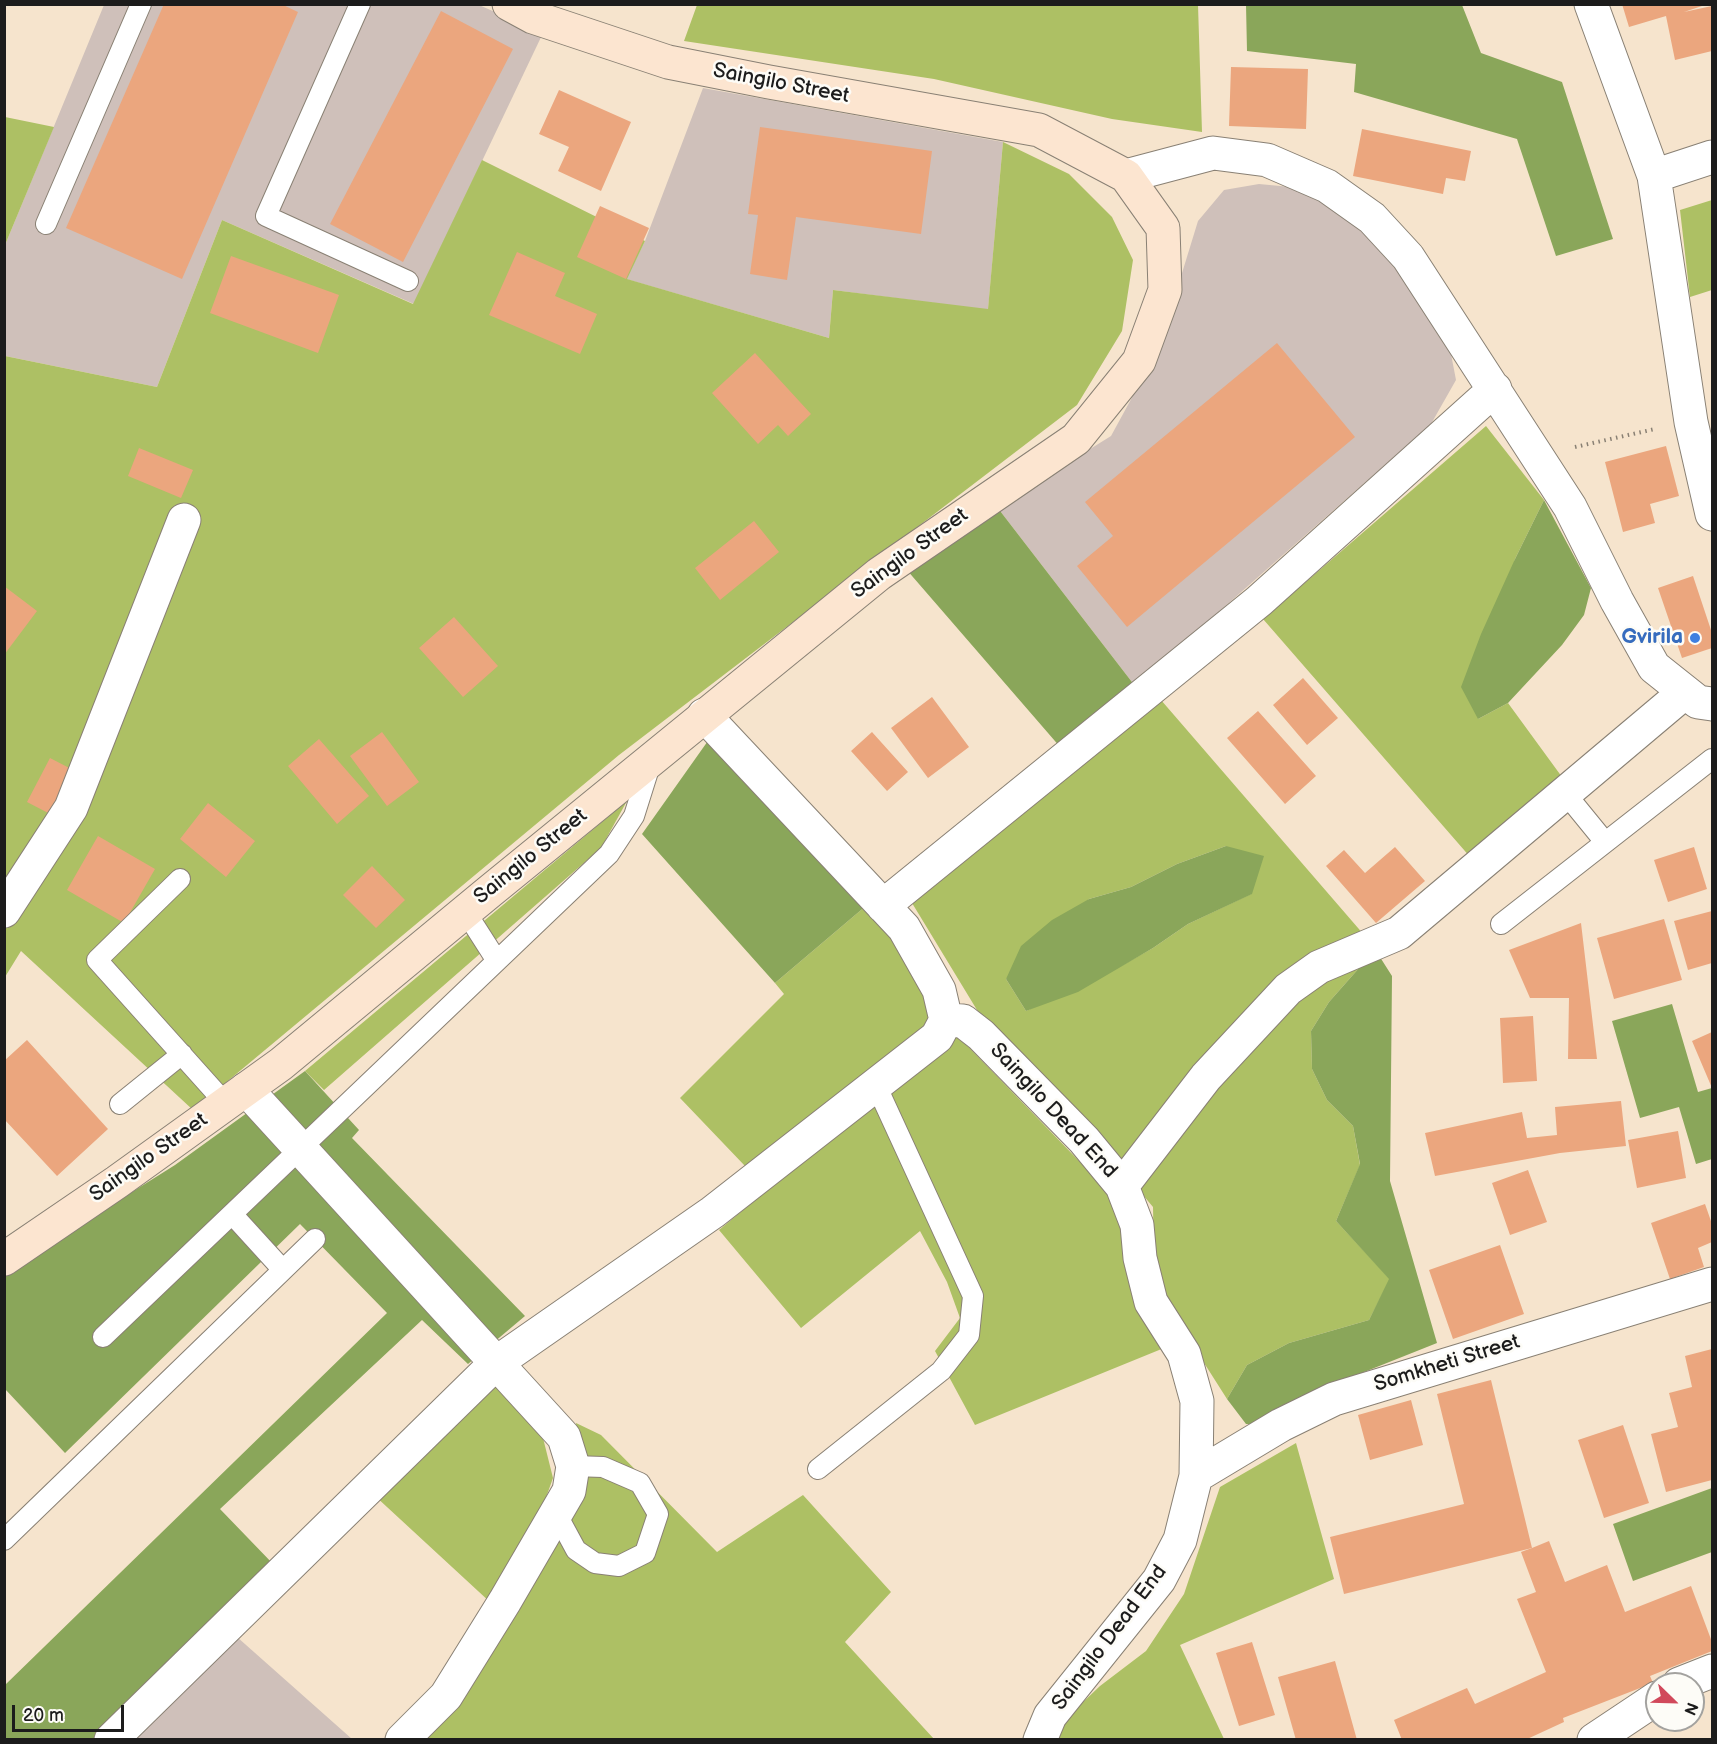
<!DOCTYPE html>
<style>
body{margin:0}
#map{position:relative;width:1717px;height:1744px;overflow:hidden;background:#f6e4cd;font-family:"Balsamiq Sans",sans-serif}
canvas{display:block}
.frame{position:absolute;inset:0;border:6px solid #1c1c1c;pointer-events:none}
.north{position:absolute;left:1645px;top:1672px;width:60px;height:60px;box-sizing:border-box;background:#fdfcf7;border:2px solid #a3a29f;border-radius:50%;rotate:113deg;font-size:16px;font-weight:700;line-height:24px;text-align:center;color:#1c1c1c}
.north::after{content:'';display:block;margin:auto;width:21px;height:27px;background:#d1495b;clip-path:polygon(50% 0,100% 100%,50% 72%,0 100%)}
.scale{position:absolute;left:12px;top:1705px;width:112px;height:27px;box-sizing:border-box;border:3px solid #1c1c1c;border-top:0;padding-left:8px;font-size:18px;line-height:21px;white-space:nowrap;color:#1c1c1c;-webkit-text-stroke:4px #fdfcf7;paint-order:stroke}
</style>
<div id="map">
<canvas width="1717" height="1744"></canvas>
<div class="frame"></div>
<div class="north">N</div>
<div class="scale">20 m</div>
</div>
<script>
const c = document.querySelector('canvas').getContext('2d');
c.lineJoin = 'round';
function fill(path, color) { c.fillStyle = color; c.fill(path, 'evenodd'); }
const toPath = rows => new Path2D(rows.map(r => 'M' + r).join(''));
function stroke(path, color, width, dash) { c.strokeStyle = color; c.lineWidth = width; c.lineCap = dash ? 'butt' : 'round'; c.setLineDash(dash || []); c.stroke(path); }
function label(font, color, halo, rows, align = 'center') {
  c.font = font + ' "Balsamiq Sans",sans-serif'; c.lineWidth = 5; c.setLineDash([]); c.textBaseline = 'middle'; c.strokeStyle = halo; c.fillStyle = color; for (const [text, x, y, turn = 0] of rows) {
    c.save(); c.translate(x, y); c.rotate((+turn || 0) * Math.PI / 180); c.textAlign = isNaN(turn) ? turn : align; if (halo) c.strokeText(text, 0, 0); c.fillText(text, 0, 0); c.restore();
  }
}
const industrial = toPath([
 [104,5,479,5,543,33,414,304,222,220,157,387,5,356,5,245],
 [703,88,1003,142,988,310,833,290,829,338,626,279,645,241],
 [1259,184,1291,187,1326,201,1387,254,1451,354,1456,380,1431,424,1135,686,997,507,1111,436,1159,348,1198,221,1224,190],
 [219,1621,352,1739,101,1740]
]);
const green = toPath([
 [697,5,1198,5,1202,132,1112,119,934,79,684,41],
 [5,117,54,127,5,245,4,117],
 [1003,142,1069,174,1112,217,1133,260,1122,331,1077,405,619,755,193,1110,21,951,5,977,5,356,157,387,222,220,413,304,482,160,645,241,627,279,829,338,833,290,988,309],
 [1712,200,1712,290,1690,297,1680,210],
 [1486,426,1544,500,1515,559,1478,719,1508,703,1562,777,1471,858,1263,619],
 [1161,700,1371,943,1367,959,1329,1002,1311,1031,1312,1069,1327,1100,1353,1126,1360,1165,1336,1221,1390,1279,1369,1320,1289,1343,1247,1365,1227,1399,1157,1289,1154,1258,1153,1207,1070,1108,977,1010,912,903],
 [1226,846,1251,894,1188,924,1153,948,1121,966,1026,1011,1006,979,1089,899,1131,887,1177,864],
 [627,801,601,848,324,1090,305,1071],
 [867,905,912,960,931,1016,919,1037,745,1166,680,1098,784,994,775,983],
 [956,1034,1112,1195,1164,1348,975,1425,935,1351,960,1318,947,1282,920,1231,801,1328,719,1230],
 [495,1380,542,1434,553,1478,539,1517,491,1603,374,1495],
 [576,1423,601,1435,717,1552,803,1495,891,1592,845,1642,934,1739,422,1740,583,1493],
 [1296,1443,1334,1579,1180,1645,1224,1739,1051,1740,1059,1725,1100,1686,1146,1651,1184,1594,1220,1487]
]);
const forest = toPath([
 [1246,5,1462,5,1481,53,1562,82,1613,239,1556,256,1517,139,1354,92,1356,64,1247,51],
 [1544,500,1591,588,1584,615,1562,645,1508,703,1478,719,1461,687,1481,634,1515,559],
 [997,507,1135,686,1061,748,906,569],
 [710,738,867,905,775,983,642,834],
 [1226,846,1264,856,1252,894,1188,924,1153,948,1078,992,1026,1011,1006,979,1021,946,1052,920,1089,899,1131,887,1177,864],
 [1371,943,1392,976,1390,1181,1437,1343,1304,1396,1258,1424,1246,1424,1227,1399,1247,1365,1289,1343,1369,1320,1389,1279,1336,1221,1360,1164,1353,1126,1327,1100,1312,1069,1311,1031,1329,1002,1367,959],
 [1672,1004,1698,1092,1712,1088,1712,1159,1696,1164,1679,1107,1640,1118,1612,1021],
 [305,1071,359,1130,352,1138,525,1316,468,1364,422,1320,220,1509,275,1566,101,1739,5,1739,5,1685,387,1313,300,1224,65,1453,5,1389,5,1272,175,1165],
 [1712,1488,1712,1552,1633,1581,1613,1524]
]);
const building = toPath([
 [164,4,281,4,298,12,182,279,66,228],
 [1622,4,1708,4,1684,12,1712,6,1712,51,1675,60,1666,16,1629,27],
 [441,11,513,49,403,262,330,224],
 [1231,67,1308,69,1306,129,1229,126],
 [559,90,631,122,601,191,558,171,569,147,539,134],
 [760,127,932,151,921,234,796,217,787,280,750,274,758,215,748,214],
 [1362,129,1471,151,1465,181,1446,178,1443,194,1353,176],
 [600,206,649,228,626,279,577,257],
 [517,252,565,273,555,296,597,314,580,354,489,315],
 [231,256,339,295,318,353,210,313],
 [1277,343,1355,437,1127,627,1077,566,1113,536,1085,502],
 [755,353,811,414,788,436,778,425,758,444,712,393],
 [1666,446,1679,496,1650,504,1655,523,1623,532,1605,462],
 [139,448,193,470,181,498,128,476],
 [754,521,779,552,720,600,695,568],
 [1693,576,1712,633,1712,648,1682,658,1658,588],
 [4,586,37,611,4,655],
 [454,617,498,666,463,697,419,648],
 [1303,678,1338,718,1307,745,1273,705],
 [932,697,969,747,928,778,891,728],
 [1258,711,1316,776,1285,804,1227,738],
 [382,732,419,782,387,806,350,756],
 [872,732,908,772,887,791,851,751],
 [319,739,369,796,337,824,288,766],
 [50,758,77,772,54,816,27,802],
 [208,803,255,841,226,877,180,839],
 [98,836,155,869,124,923,67,890],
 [1395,847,1425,881,1376,923,1326,866,1344,850,1365,873],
 [1694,847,1707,889,1668,902,1654,860],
 [372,866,405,900,376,928,343,895],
 [1712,911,1712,963,1688,970,1674,921],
 [1664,919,1682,980,1614,999,1597,938],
 [1581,923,1597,1059,1568,1059,1569,998,1530,998,1509,950],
 [1533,1016,1537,1081,1503,1083,1500,1018],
 [1712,1032,1712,1088,1692,1041],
 [27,1040,108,1129,57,1176,4,1119,4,1061],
 [1621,1101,1626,1146,1560,1153,1435,1176,1425,1133,1522,1112,1527,1138,1557,1135,1555,1107],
 [1678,1131,1686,1178,1637,1188,1628,1140],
 [1528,1170,1547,1222,1510,1235,1492,1183],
 [1705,1204,1712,1224,1712,1242,1698,1248,1704,1267,1670,1279,1651,1223],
 [1500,1245,1524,1314,1453,1339,1429,1270],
 [1712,1349,1712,1480,1666,1492,1651,1434,1678,1427,1669,1393,1692,1387,1685,1356],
 [1491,1380,1532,1548,1549,1541,1565,1582,1607,1565,1625,1612,1691,1586,1712,1642,1712,1651,1650,1676,1653,1683,1563,1718,1564,1722,1525,1740,1402,1740,1394,1720,1467,1688,1475,1704,1546,1672,1517,1599,1536,1592,1521,1552,1532,1548,1344,1594,1330,1537,1464,1504,1437,1394],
 [1411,1400,1423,1445,1370,1460,1358,1415],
 [1623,1425,1649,1503,1604,1518,1578,1440],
 [1252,1642,1275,1715,1239,1726,1216,1653],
 [1335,1661,1357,1740,1296,1740,1278,1677]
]);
const path = toPath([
 [1575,447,1655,429]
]);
const lane = toPath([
 [360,4,266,216,408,281],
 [46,224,141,4],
 [1565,793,1605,842],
 [180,879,97,960,226,1104],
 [465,911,497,961],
 [1501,924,1712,759],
 [120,1104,182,1054],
 [232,1214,283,1270],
 [103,1337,609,854,634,816,651,762],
 [818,1469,941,1371,969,1335,973,1296,876,1085],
 [556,1513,576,1550,595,1563,619,1566,645,1553,658,1514,640,1483,603,1467,573,1466],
 [4,1540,315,1239]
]);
const street = toPath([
 [1591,4,1654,176,1691,422,1712,514],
 [1126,176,1213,153,1267,160,1327,186,1372,218,1408,257,1570,507,1617,601,1654,667,1698,702,1712,704],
 [1654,176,1712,157],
 [704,715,904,928,939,990,946,1020],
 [883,906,1259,601,1495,389],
 [4,911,71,808,184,520],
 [946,1020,963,1021,981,1035,1084,1140,1122,1186,1137,1225,1140,1258,1151,1302,1184,1354,1197,1401,1196,1476,1180,1540,1159,1580,1050,1716,1040,1740],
 [246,1089,564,1437,573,1466,569,1491,505,1601,446,1696,402,1740],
 [1122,1186,1206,1077,1288,989,1319,967,1399,933,1685,692],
 [1196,1476,1281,1425,1334,1399,1712,1284],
 [1679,1684,1712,1671],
 [111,1740,496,1363,713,1212,937,1037,946,1020],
 [1594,1740,1657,1698]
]);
const secondary = toPath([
 [4,1259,117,1182,281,1064,489,892,879,574,1076,439,1139,361,1165,290,1163,228,1126,176,1039,130,769,82,668,62,533,17,509,4]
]);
const markers = [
 [1695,638,6,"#3f7fe0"]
];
const streetNames = [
 ["Saingilo Street",781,84,11],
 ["Saingilo Street",910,554,-36],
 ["Saingilo Street",531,857,-39],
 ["Saingilo Dead End",1053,1111,47],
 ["Saingilo Street",149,1158,-35],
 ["Somkheti Street",1447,1364,-17],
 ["Saingilo Dead End",1110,1638,-53]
];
const shopNames = [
 ["Gvirila",1683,638]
];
fill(industrial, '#cfc0ba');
fill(green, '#adc064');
fill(forest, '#8aa65a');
fill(building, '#eba67e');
stroke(lane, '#898074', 22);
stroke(street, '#898074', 35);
stroke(secondary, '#898074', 35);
stroke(path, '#898074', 4, [1.5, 4.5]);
stroke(lane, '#fff', 20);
stroke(street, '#fff', 33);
stroke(secondary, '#fce5d0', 33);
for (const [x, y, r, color] of markers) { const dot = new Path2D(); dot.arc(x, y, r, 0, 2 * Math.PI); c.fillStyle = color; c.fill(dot); stroke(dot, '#fdfcf7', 2); }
label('21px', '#1c1c1c', '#fdfcf7', streetNames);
label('bold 21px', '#366cbe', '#fdfcf7', shopNames, 'right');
</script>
